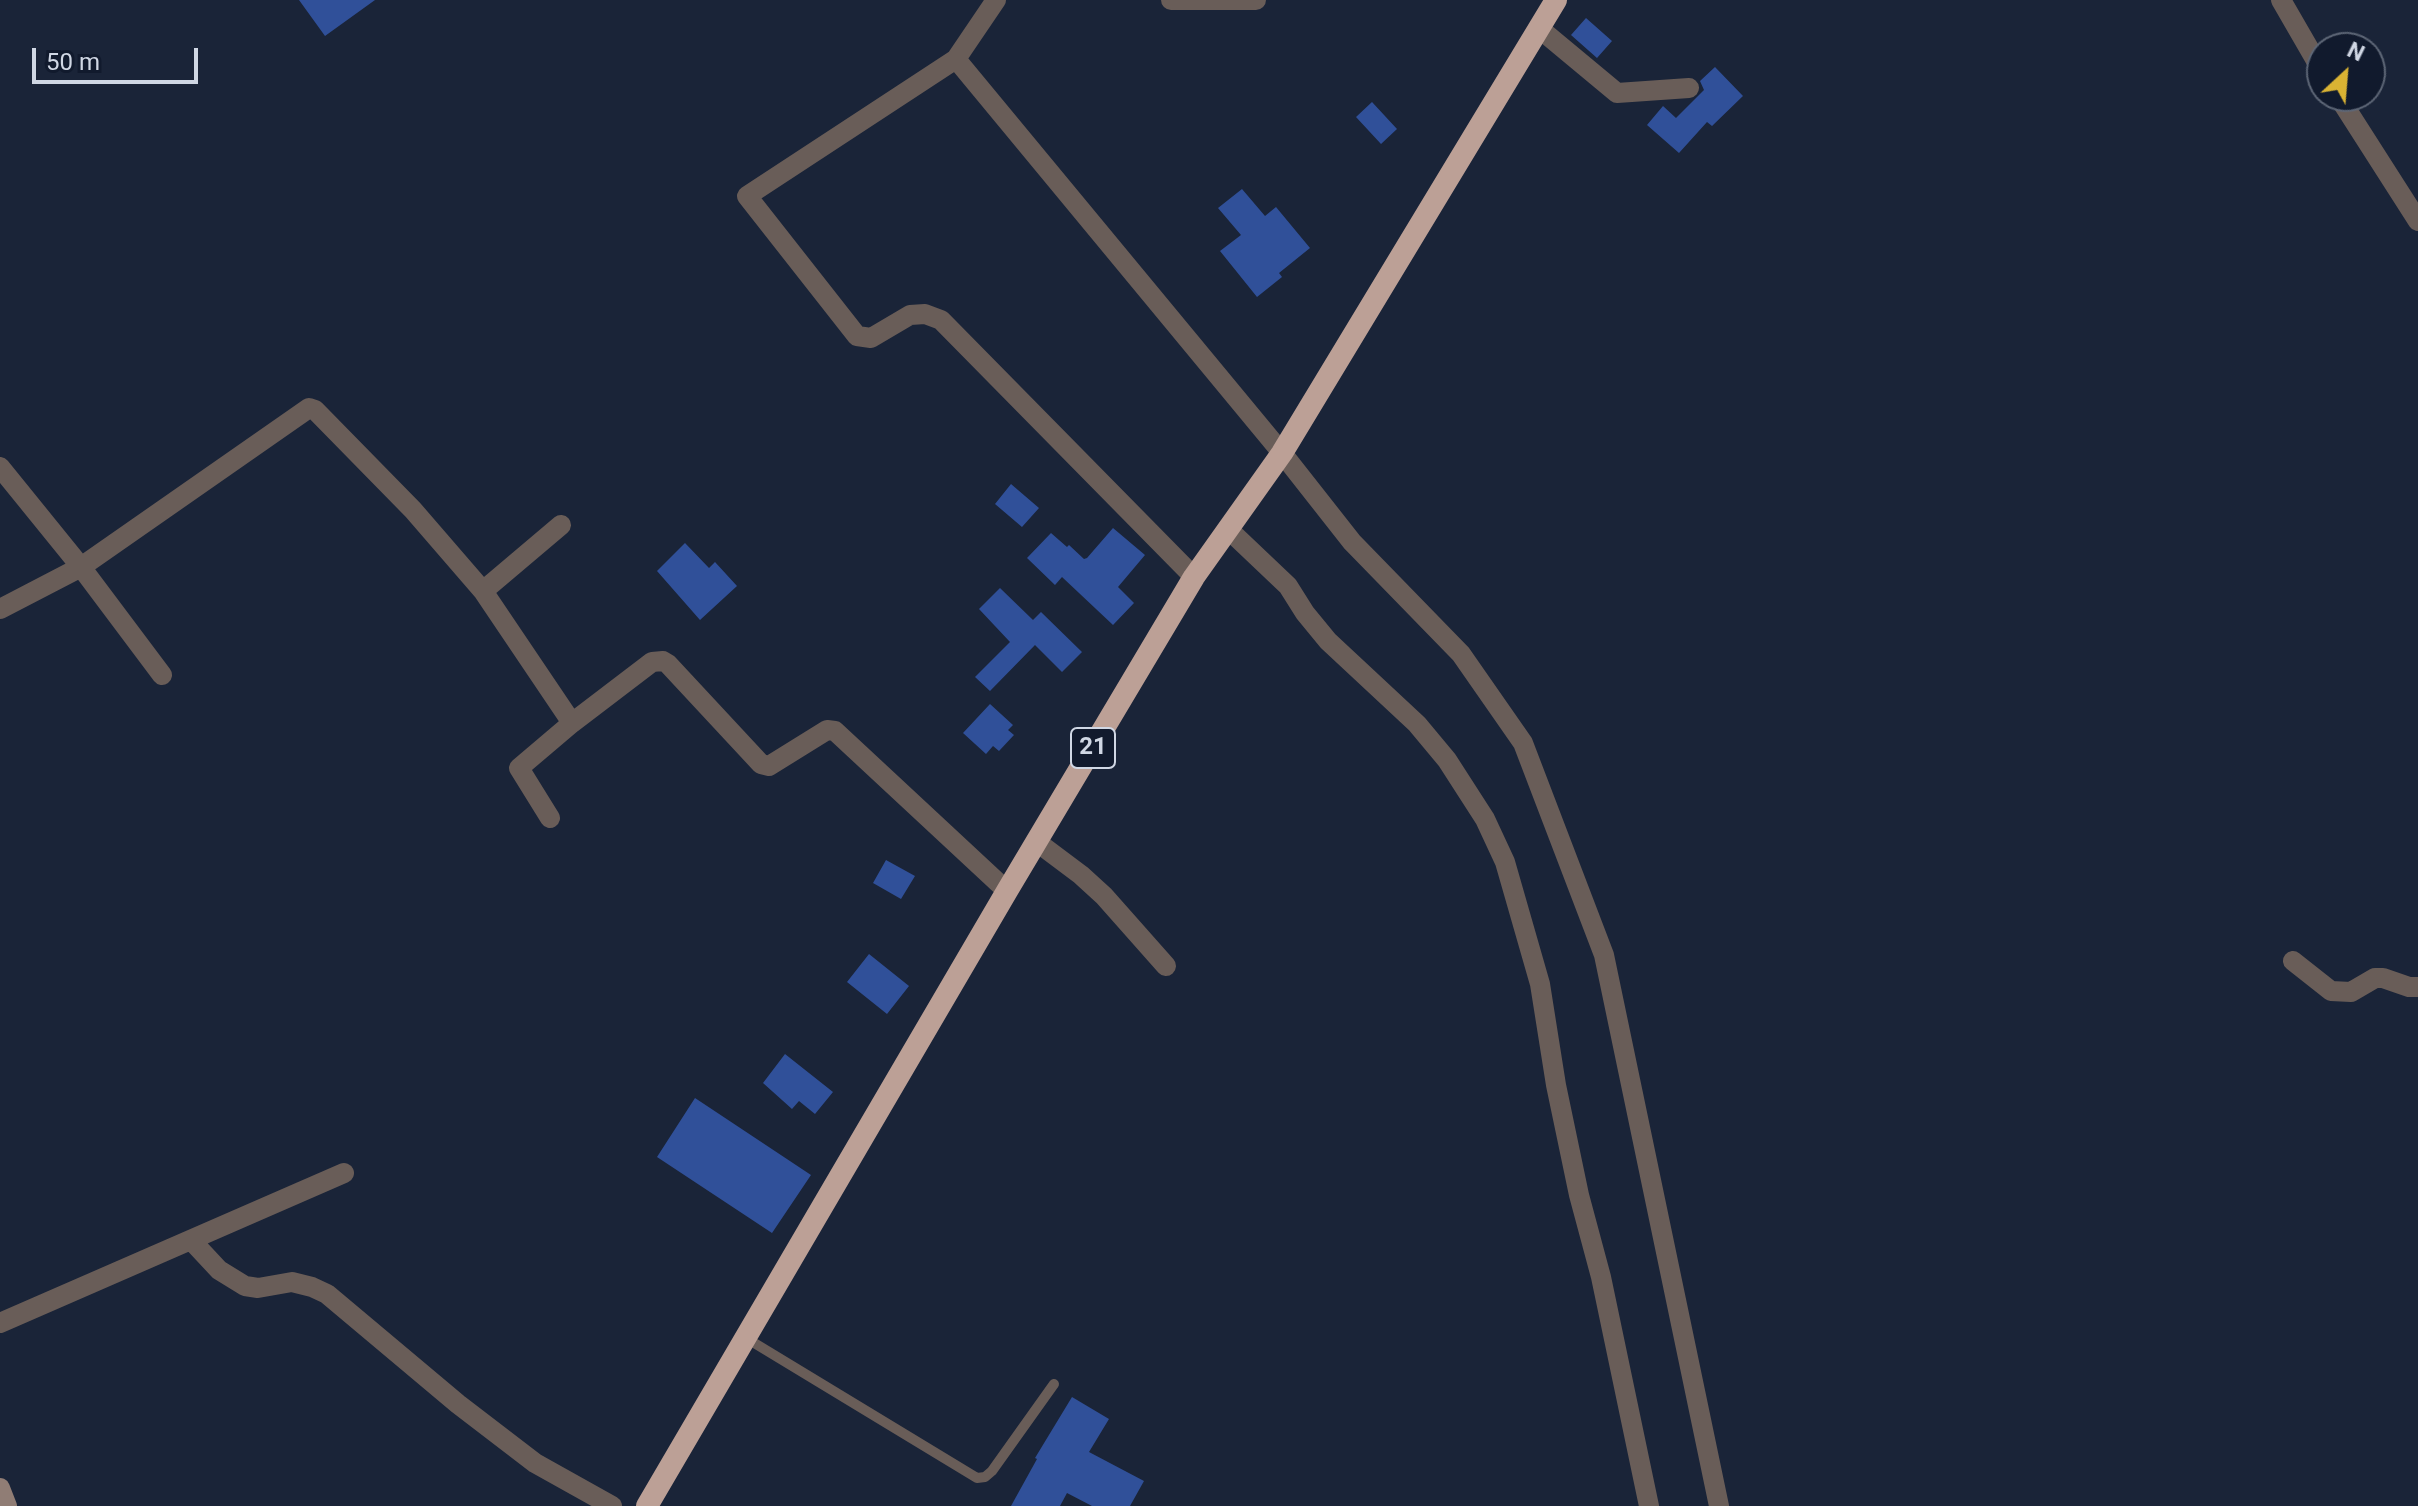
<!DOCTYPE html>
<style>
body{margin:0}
#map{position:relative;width:2418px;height:1506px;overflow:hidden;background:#1a2438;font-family:Roboto,sans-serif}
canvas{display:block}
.north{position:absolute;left:2306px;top:32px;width:80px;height:80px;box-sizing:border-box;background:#111a2d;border:2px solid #5d6676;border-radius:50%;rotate:26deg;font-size:22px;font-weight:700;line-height:32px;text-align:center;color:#d0d7e4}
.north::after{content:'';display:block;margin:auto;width:28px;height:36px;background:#dab333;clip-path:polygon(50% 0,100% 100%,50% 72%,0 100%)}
.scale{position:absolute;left:32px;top:48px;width:166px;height:36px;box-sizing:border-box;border:4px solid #d0d7e4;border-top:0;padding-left:10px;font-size:24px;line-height:28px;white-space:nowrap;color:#d0d7e4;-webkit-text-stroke:6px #111a2d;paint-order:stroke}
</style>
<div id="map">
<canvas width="2418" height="1506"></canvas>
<div class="north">N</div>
<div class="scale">50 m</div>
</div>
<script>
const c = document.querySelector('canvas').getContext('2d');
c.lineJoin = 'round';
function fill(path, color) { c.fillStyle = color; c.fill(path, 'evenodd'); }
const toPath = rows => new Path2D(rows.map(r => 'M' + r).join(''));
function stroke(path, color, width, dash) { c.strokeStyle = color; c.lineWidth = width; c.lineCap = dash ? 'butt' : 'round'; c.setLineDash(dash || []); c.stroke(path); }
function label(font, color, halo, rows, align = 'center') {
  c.font = font + ' Roboto,sans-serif'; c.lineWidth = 6; c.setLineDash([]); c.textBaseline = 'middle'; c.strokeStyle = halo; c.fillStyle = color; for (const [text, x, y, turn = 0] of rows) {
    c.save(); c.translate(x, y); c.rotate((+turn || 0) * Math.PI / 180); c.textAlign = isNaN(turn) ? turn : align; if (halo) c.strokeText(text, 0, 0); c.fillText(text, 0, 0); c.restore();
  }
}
const building = toPath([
 [299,0,375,0,325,36],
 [1586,18,1612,41,1597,58,1571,35],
 [1715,67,1743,96,1712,126,1707,122,1679,153,1647,125,1663,106,1676,118,1704,90,1700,81],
 [1372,102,1397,129,1381,144,1356,117],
 [1242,189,1265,216,1276,207,1310,248,1279,273,1282,277,1257,297,1220,251,1241,235,1218,208],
 [1011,484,1039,508,1022,527,995,504],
 [1113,528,1145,555,1118,587,1134,603,1113,625,1062,577,1055,585,1027,558,1051,533,1067,547,1069,545,1084,559,1087,558],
 [685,543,709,568,715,562,737,586,700,620,657,571],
 [1000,588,1033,620,1041,612,1082,652,1062,672,1035,645,990,691,975,677,1010,642,979,609],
 [990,704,1013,725,1008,730,1014,735,999,751,993,746,986,754,963,733],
 [886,860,915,876,901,899,873,883],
 [869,954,909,986,887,1014,847,982],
 [785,1054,833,1092,815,1114,799,1101,792,1109,763,1083],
 [695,1098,811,1175,772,1233,657,1157],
 [1072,1397,1109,1419,1089,1452,1144,1481,1130,1506,1092,1506,1067,1493,1060,1506,1011,1506,1037,1459,1035,1458]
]);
const service = toPath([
 [746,1338,977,1478,985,1477,992,1471,1054,1384]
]);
const minor = toPath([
 [996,0,956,59,1282,453,1352,542,1461,654,1523,743,1604,955,1719,1506],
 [1171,0,1256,0],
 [2281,0,2322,71],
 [1540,29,1617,93,1689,88],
 [956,59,747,196,857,336,871,338,910,315,925,314,941,320,1194,577],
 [2338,96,2418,221],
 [0,467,81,567,162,675],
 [1228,529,1288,586,1305,613,1328,641,1417,724,1447,760,1485,819,1505,862,1540,984,1556,1085,1579,1195,1601,1277,1649,1506],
 [483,591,561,525],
 [0,609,81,567,309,408,315,410,413,510,483,591,572,723,652,662,663,661,668,664,761,764,769,766,827,730,835,731,1007,891],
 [550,818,519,768,572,723],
 [1037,842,1081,875,1104,896,1166,966],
 [2293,961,2331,991,2351,992,2375,978,2383,978,2409,987,2418,987],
 [191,1240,219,1270,245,1286,258,1288,292,1282,312,1287,327,1294,458,1404,535,1463,612,1506],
 [0,1323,344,1173]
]);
const secondary = toPath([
 [0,1488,7,1506]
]);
const trunk = toPath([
 [647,1506,1007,891,1194,577,1282,453,1556,0]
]);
const shields = [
 [1093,748,44]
];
const shieldNames = [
 ["21",1093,748]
];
fill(building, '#305099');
stroke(service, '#695d58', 10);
stroke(minor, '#695d58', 20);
stroke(secondary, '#907d75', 20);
stroke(trunk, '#bca096', 22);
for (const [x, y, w] of shields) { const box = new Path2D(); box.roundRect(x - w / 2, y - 20, w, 40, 6); c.fillStyle = '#111a2d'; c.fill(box); stroke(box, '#d0d7e4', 2); }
label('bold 24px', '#d0d7e4', null, shieldNames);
</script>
